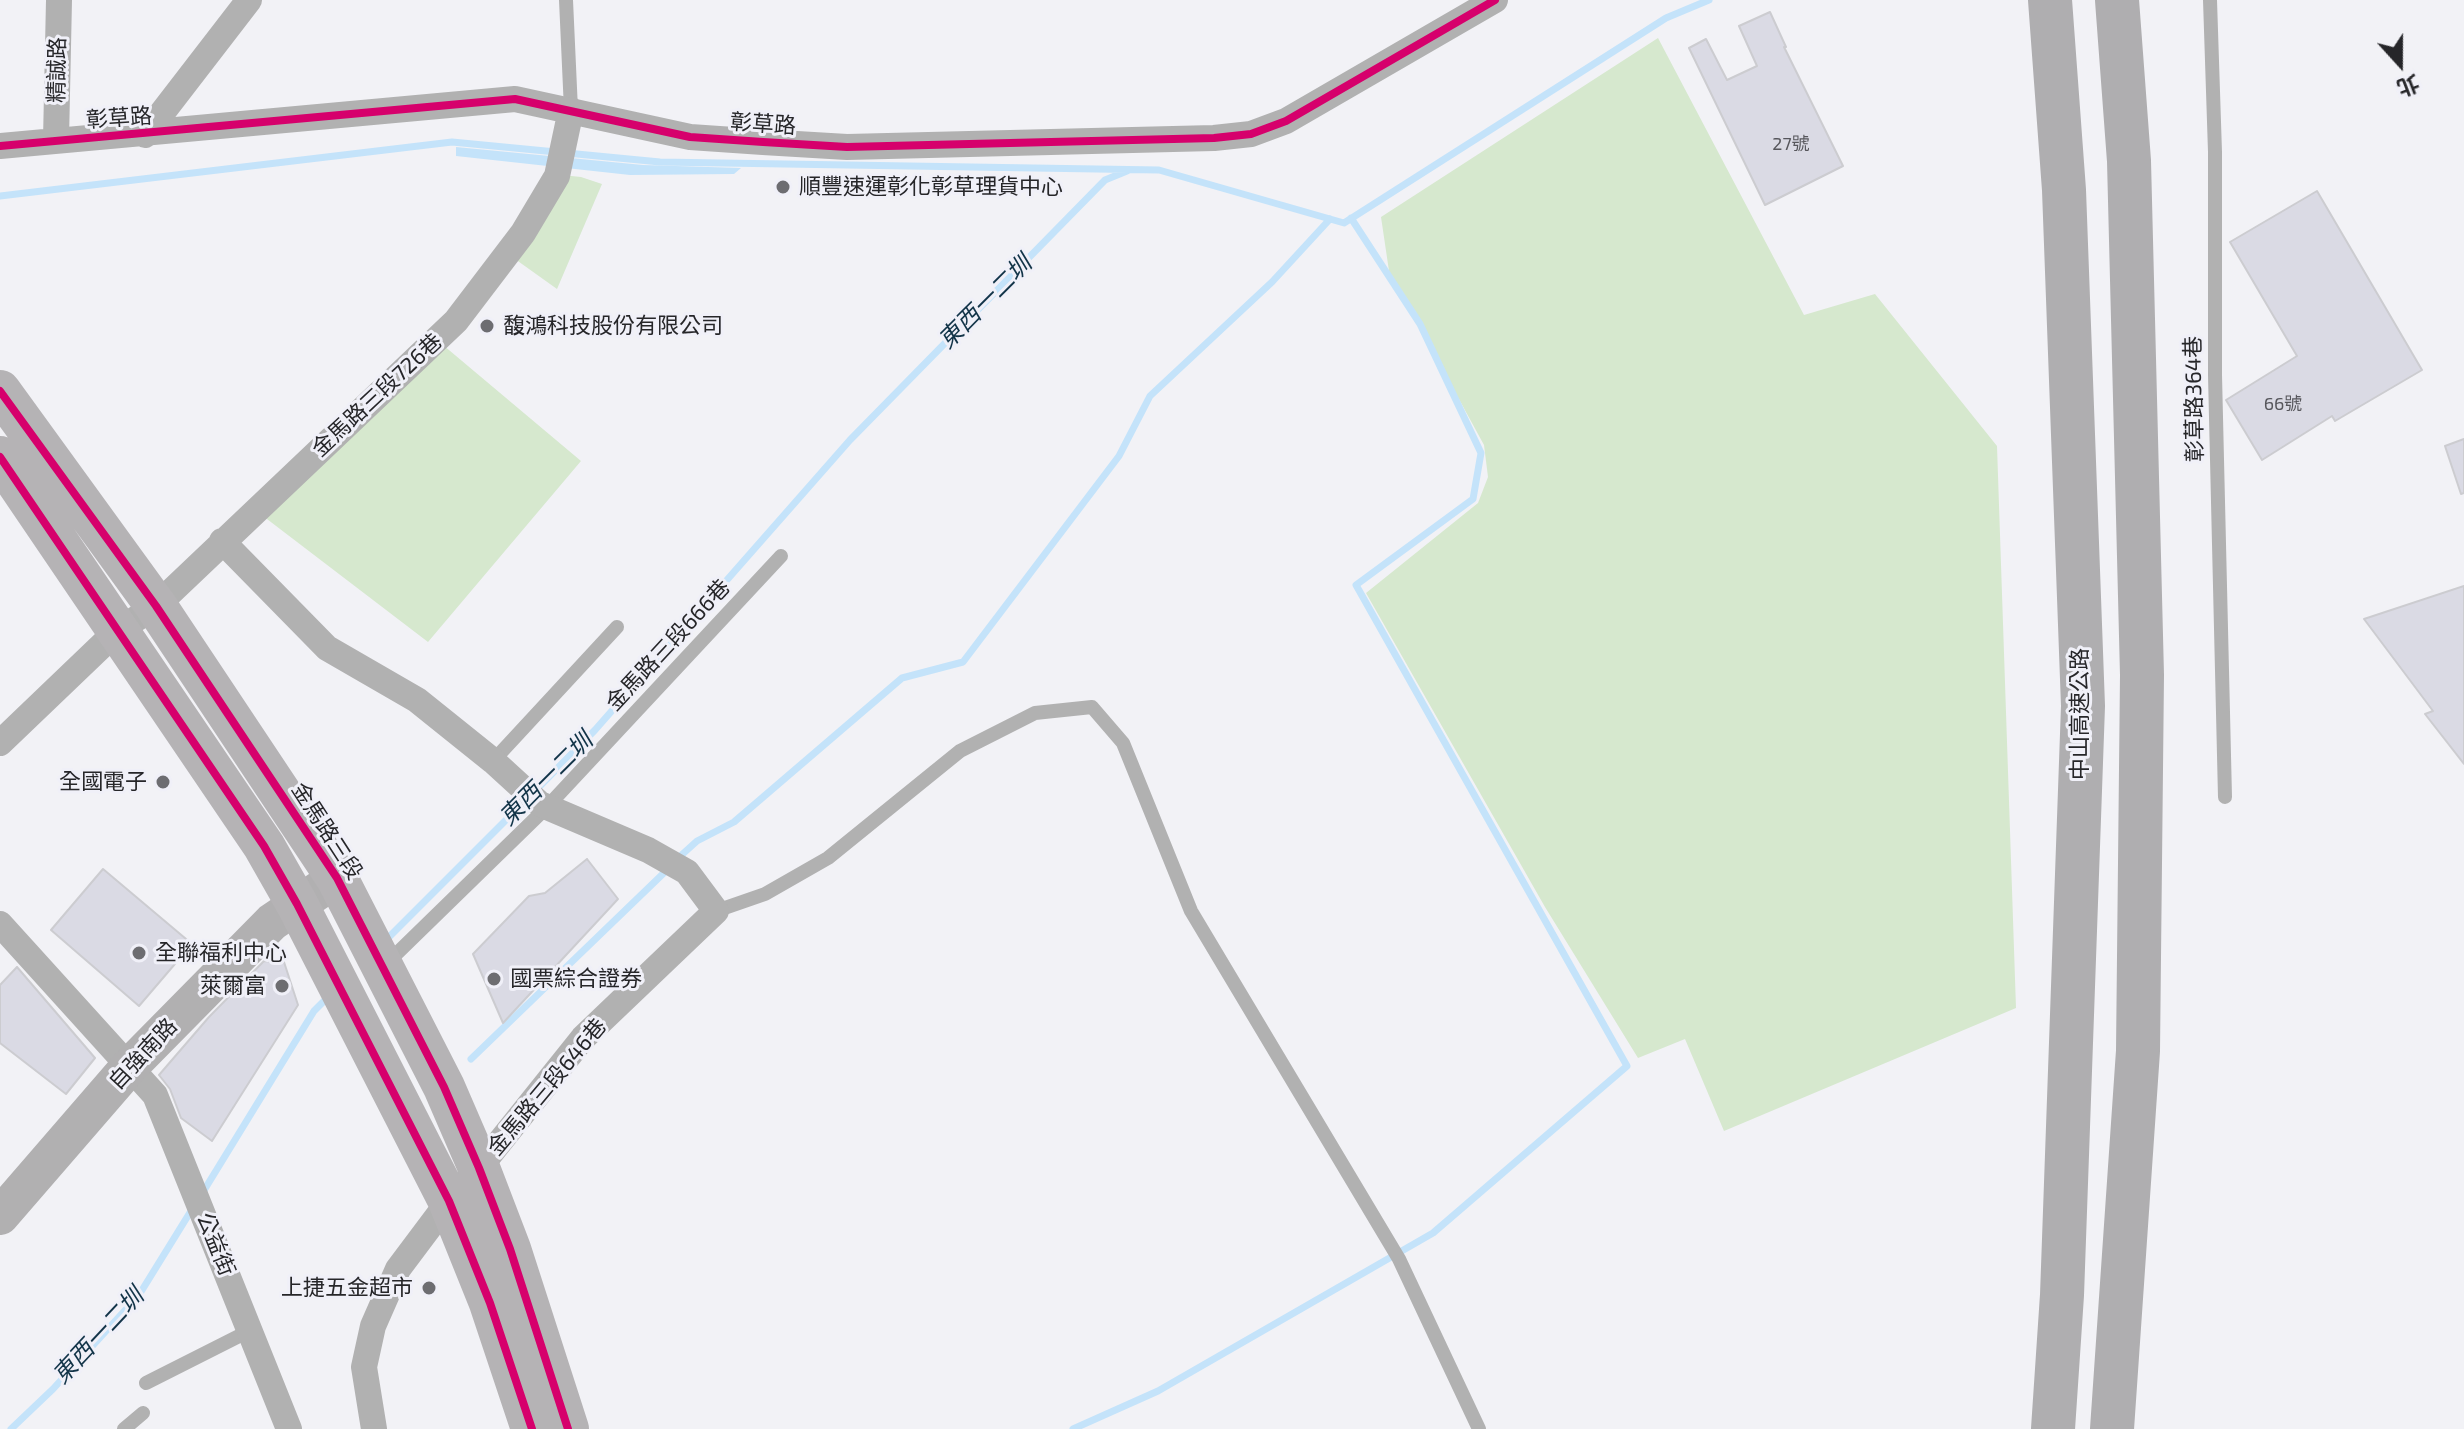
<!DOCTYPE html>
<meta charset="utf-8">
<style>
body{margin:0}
#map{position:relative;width:2464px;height:1429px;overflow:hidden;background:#f2f2f6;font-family:"Exo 2","Noto Sans TC",sans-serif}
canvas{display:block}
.north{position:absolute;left:2360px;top:24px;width:80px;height:80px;-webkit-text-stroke:6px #f0f0f8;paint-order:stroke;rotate:159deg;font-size:22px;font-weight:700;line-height:32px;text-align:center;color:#262629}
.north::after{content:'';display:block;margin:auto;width:28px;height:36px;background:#262629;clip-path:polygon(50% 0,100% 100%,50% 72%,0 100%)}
</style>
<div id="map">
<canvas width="2464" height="1429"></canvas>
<div class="north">北</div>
</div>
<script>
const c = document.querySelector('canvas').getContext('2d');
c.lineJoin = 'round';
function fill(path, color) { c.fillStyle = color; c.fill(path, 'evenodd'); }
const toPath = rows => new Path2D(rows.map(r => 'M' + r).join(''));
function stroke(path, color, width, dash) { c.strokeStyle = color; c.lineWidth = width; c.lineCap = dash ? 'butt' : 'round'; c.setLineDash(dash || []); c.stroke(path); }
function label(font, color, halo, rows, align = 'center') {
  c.font = font + ' "Exo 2","Noto Sans TC",sans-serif'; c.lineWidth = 6; c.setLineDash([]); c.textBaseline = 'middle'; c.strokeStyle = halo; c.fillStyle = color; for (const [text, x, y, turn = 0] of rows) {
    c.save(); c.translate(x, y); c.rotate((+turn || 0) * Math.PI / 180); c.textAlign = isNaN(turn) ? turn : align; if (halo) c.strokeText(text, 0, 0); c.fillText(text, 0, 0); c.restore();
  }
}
const green = toPath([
 [1658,38,1804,315,1875,294,1997,446,2016,1008,1724,1131,1685,1039,1638,1058,1545,907,1366,593,1478,503,1488,477,1484,445,1389,271,1381,217],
 [562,175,581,177,602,184,557,289,515,259],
 [443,345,581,461,428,642,263,516]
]);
const water = toPath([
 [456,147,643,165,741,168,734,174,630,175,456,156]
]);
const stream = toPath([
 [0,196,452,142,660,162,1159,170,1344,223,1666,18,1709,0],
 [535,791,595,730,850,440,1105,180,1127,171],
 [676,860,697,841,734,822,902,678,963,662,1119,456,1150,396,1272,282,1330,219],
 [385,941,526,800],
 [471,1059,668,869],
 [203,1192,314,1011,330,995],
 [11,1429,53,1389,139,1295,194,1206],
 [1073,1429,1158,1391,1433,1233,1627,1066,1356,585,1473,499,1481,453,1420,324,1351,218]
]);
const building = toPath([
 [1770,12,1786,47,1784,47,1843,166,1765,205,1689,48,1706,39,1727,80,1757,66,1739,26,1770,12],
 [2317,191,2422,370,2335,421,2332,416,2262,460,2226,400,2297,356,2230,242,2317,191],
 [2464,439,2464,493,2461,494,2445,446,2464,439],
 [2464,586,2464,764,2425,714,2433,711,2364,619,2464,586],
 [587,859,618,899,503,1023,473,954,529,896,545,893,587,859],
 [103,869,192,944,139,1006,51,930,103,869],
 [264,961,284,962,298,1005,212,1141,181,1118,170,1089,159,1075,209,1017,264,961],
 [17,967,95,1058,66,1094,0,1043,0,985,17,967]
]);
const lane = toPath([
 [566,0,571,110],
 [2210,0,2215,152,2215,375,2225,797],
 [493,761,617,627],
 [716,911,765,894,828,858,960,751,1035,713,1092,707,1123,743,1191,911,1399,1259,1479,1429],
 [386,964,546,808,781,556],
 [146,1383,251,1330],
 [124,1429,143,1413]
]);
const street = toPath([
 [145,135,249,0],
 [56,140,59,0],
 [0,146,515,99,690,137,763,142,847,147,1214,138,1251,134,1286,121,1495,0],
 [222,541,327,648,417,700,493,761,540,804,648,850,687,872,716,911,583,1038,479,1168,449,1201,398,1269,373,1326,364,1367,374,1429],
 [0,743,117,631,156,606,456,321,523,233,557,176,571,110],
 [0,924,155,1095,289,1429]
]);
const secondary = toPath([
 [0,1216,129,1067,272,922,337,878]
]);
const primary = toPath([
 [0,391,156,606,337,878,444,1087,479,1168,510,1249,568,1429],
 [0,457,264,846,297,904,449,1201,490,1303,532,1429]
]);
const highway = toPath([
 [2050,0,2064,190,2083,706,2062,1295,2053,1429],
 [2112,1429,2138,1051,2142,675,2129,161,2117,0]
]);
const cycleway = toPath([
 [0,146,515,99,690,137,763,142,847,147,1214,138,1251,134,1286,121,1495,0],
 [0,391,156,606,337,878,444,1087,479,1168,510,1249,568,1429],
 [0,457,264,846,297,904,449,1201,490,1303,532,1429]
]);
const markers = [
 [783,187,8,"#6d6d71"],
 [487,326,8,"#6d6d71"],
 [163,782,8,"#6d6d71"],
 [139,953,8,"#6d6d71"],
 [494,979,8,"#6d6d71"],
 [282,986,8,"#6d6d71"],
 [429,1288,8,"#6d6d71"]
];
const numberNames = [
 ["27號",1791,144],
 ["66號",2283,404]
];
const streetNames = [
 ["精誠路",57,70,-89],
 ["彰草路",119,118,-4],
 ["彰草路",763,124,4],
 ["金馬路三段726巷",377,395,-43],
 ["彰草路364巷",2194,399,-91],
 ["金馬路三段666巷",668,645,-47],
 ["中山高速公路",2080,714,-90],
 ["金馬路三段",327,831,57],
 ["自強南路",143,1054,-47],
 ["金馬路三段646巷",547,1087,-50],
 ["公益街",216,1244,68]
];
const poiNames = [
 ["順豐速運彰化彰草理貨中心",799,187],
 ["馥鴻科技股份有限公司",503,326],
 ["全國電子",147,782,"right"],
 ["全聯福利中心",155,953],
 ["國票綜合證券",510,979],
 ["萊爾富",266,986,"right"],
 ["上捷五金超市",413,1288,"right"]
];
const waterNames = [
 ["東西一二圳",985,302,-45],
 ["東西一二圳",546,779,-45],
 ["東西一二圳",98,1336,-47]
];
fill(green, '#d6e8ce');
fill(water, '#c4e3fa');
stroke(stream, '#c4e3fa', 7);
fill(building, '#dadae4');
stroke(building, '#ccccd0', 2);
stroke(lane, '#b1b1b1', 14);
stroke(street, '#b1b1b1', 26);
stroke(secondary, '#b1b0b1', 38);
stroke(primary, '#b5b3b5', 42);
stroke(highway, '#afaeb0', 44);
stroke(cycleway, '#d6006c', 8);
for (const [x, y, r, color] of markers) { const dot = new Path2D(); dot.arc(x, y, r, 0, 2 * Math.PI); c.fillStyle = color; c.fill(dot); stroke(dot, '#f0f0f8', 3); }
label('18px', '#56565b', null, numberNames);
label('22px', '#262629', '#f0f0f8', streetNames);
label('22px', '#262629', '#f0f0f8', poiNames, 'left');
label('italic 24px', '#123448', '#f0f0f8', waterNames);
</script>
